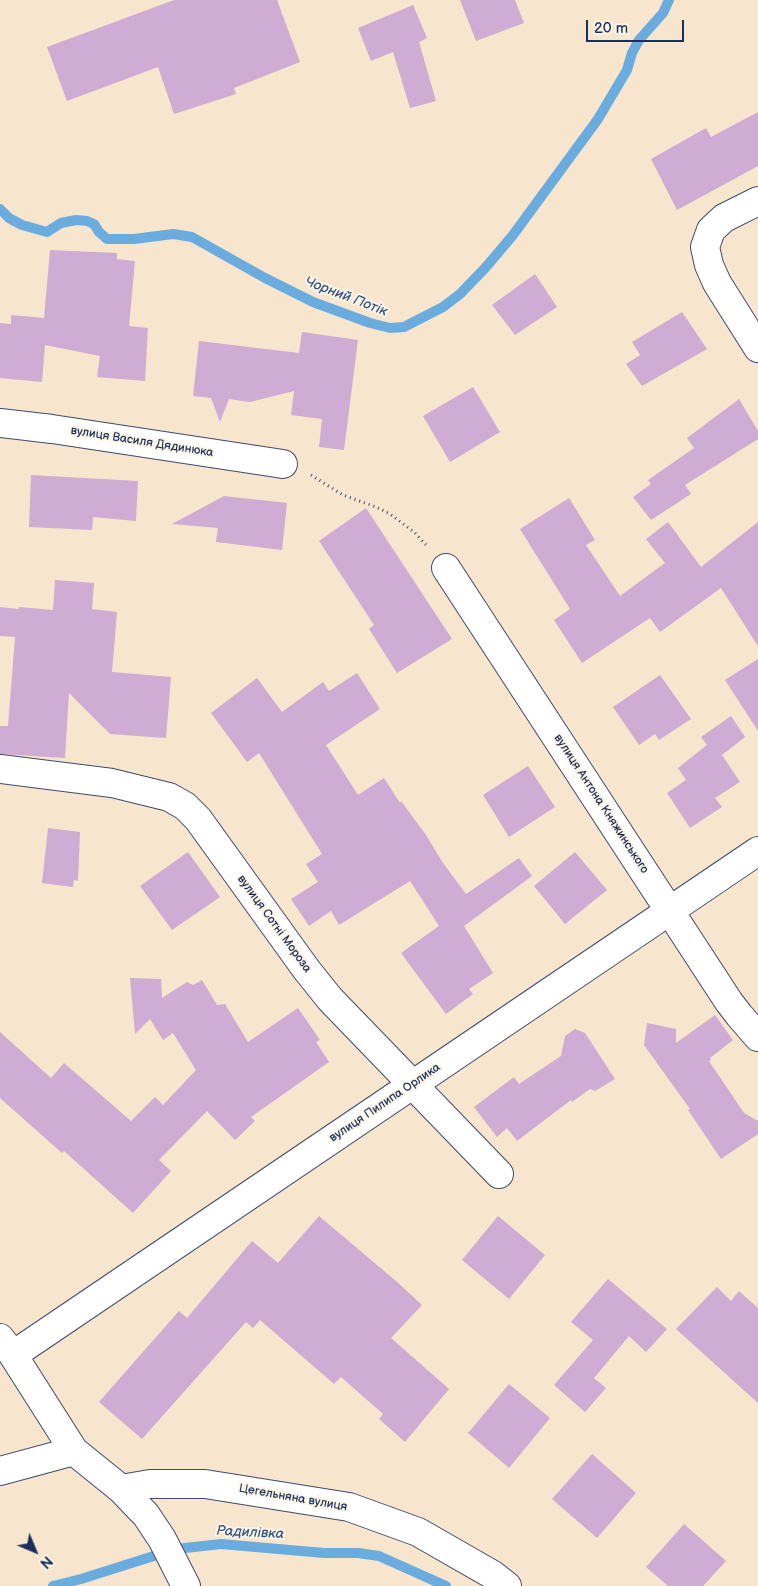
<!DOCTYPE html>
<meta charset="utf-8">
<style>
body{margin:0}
#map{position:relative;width:758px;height:1586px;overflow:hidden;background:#f7e5cd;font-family:"Balsamiq Sans",sans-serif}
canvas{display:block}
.north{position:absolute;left:10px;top:1526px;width:50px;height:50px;-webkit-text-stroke:4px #fcf5e5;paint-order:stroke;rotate:135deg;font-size:14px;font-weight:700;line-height:20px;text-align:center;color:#1b2f5e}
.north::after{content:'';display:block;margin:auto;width:18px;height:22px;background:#1b2f5e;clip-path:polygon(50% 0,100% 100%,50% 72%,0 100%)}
.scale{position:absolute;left:586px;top:20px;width:98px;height:22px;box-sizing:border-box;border:2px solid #1b2f5e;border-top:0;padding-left:6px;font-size:15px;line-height:18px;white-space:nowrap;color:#1b2f5e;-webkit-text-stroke:4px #fcf5e5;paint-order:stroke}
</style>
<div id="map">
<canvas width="758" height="1586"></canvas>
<div class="north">N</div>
<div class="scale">20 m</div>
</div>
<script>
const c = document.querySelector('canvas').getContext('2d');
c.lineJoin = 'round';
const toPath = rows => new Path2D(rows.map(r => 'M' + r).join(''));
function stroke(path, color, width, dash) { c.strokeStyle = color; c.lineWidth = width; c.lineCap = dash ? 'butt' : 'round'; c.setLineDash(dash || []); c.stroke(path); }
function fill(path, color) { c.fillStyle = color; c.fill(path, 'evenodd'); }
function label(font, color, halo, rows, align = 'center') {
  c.font = font + ' "Balsamiq Sans",sans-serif'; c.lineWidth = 4; c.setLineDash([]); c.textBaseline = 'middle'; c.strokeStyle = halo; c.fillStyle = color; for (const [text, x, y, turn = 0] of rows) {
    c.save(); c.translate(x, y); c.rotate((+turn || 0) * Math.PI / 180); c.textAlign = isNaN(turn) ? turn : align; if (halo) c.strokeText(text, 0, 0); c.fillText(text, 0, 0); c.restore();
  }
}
const stream = toPath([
 [0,209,9,218,22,225,47,232,61,223,76,220,87,221,94,224,99,232,107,239,134,239,173,234,192,237,265,278,313,302,370,323,390,328,404,327,443,307,460,294,486,267,513,235,598,119,627,70,632,53,639,40,663,13,669,0],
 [53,1586,81,1579,176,1549,221,1544,324,1553,358,1553,379,1556,446,1586]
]);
const building = toPath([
 [174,0,277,0,300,62,234,88,236,94,174,114,158,67,67,101,47,47],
 [460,0,515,0,524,23,476,41],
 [413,5,427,38,419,42,436,101,410,108,393,52,371,61,358,28],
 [758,112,758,166,677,210,651,159,706,128,711,137],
 [50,250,117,253,117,259,135,261,129,326,148,328,145,381,97,377,100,356,45,345,42,382,0,378,0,323,11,324,11,315,44,318],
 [535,274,557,307,515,335,492,305],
 [682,312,707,349,642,386,626,364,640,355,632,342],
 [302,332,358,340,344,450,319,447,322,419,291,415,294,391,250,402,229,399,220,422,211,398,193,396,199,341,299,353],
 [473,387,500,432,450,462,423,416],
 [739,399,758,431,758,439,685,485,691,494,651,520,633,497,651,484,648,480,694,448,687,438],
 [31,475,138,481,136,521,93,517,92,530,29,527],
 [224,496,287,503,282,550,216,542,218,528,172,524],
 [569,498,595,540,586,545,620,596,665,563,646,539,668,522,701,567,758,522,758,646,721,588,660,632,650,618,582,663,554,620,570,609,520,529],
 [366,508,452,639,397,673,369,629,374,625,319,541],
 [55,580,94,583,92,609,117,612,112,672,171,677,166,738,110,734,69,693,65,758,0,754,0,726,8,726,15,637,0,636,0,607,19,609,19,607,53,610],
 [758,659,758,731,725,680],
 [357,673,380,709,326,745,358,795,384,778,400,803,401,801,426,835,443,863,466,894,519,858,532,876,464,926,493,973,469,989,473,994,446,1014,401,953,439,926,410,881,339,925,331,911,309,926,291,899,318,882,306,864,322,854,259,753,247,762,211,713,257,678,282,712,323,682,329,691],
 [660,675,691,719,659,740,655,734,639,745,613,707],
 [731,716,745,737,722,755,740,782,715,798,722,807,690,828,667,793,686,780,678,768,707,745,701,737],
 [528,766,555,807,509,837,483,795],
 [48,828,80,832,78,881,74,880,73,887,42,883],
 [188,852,220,897,172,930,140,886],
 [575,852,607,890,565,924,534,886],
 [130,978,161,979,162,998,187,982,193,985,202,980,217,1005,225,1004,248,1042,298,1008,320,1040,316,1042,329,1062,251,1117,255,1121,235,1140,207,1111,159,1160,171,1171,133,1213,64,1151,62,1153,0,1098,0,1032,51,1078,64,1063,131,1121,155,1097,163,1105,196,1070,173,1033,163,1040,150,1019,135,1034],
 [715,1015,733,1040,710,1058,711,1060,709,1061,744,1113,758,1121,758,1134,721,1159,688,1110,690,1109,644,1045,647,1023,676,1029,676,1043],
 [575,1029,585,1033,615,1079,595,1091,590,1089,572,1102,571,1100,517,1141,507,1128,497,1137,474,1107,514,1077,519,1084,561,1056,565,1036],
 [319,1216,396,1281,422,1305,391,1338,449,1389,405,1442,379,1419,383,1414,341,1377,334,1384,260,1320,253,1328,246,1322,142,1439,99,1402,179,1311,187,1318,252,1241,278,1263],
 [498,1216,545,1255,509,1299,462,1260],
 [608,1279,667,1329,646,1352,629,1336,594,1378,606,1388,585,1412,554,1385,593,1340,571,1322],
 [717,1287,731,1301,739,1291,758,1308,758,1403,676,1329],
 [509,1384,550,1418,509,1468,467,1432,469,1432],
 [592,1454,636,1493,597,1538,552,1499],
 [684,1524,726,1561,703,1586,668,1586,646,1567]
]);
const path = toPath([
 [311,475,343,495,376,507,390,514,414,532,426,545]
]);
const minor = toPath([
 [758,201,724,218,711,230,705,247,709,265,717,283,758,348],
 [0,423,52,429,283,464],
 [446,568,729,1002,739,1015,758,1037],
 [0,769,112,783,169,797,185,806,198,819,306,969,330,999,499,1174],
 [0,1338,13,1355,74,1451,121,1489,146,1515,162,1539,186,1586],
 [13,1355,758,851],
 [0,1471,74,1451],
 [121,1489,150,1484,205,1484,349,1507,418,1532,493,1575,507,1586]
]);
const streetNames = [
 ["вулиця Василя Дядинюка",142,442,9],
 ["вулиця Антона Княжинського",601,804,57],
 ["вулиця Сотні Мороза",274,924,54],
 ["вулиця Пилипа Орлика",385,1103,-34],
 ["Цегельняна вулиця",293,1498,10]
];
const waterNames = [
 ["Чорний Потік",346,297,21],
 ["Радилівка",250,1533,3]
];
stroke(stream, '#6bacdf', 10);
fill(building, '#ceacd4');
stroke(minor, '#3c4a6f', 30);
stroke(path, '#3c4a6f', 3, [1, 4]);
stroke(minor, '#fff', 28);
label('12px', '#1b2f5e', '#fcf5e5', streetNames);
label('italic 14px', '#335485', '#fcf5e5', waterNames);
</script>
